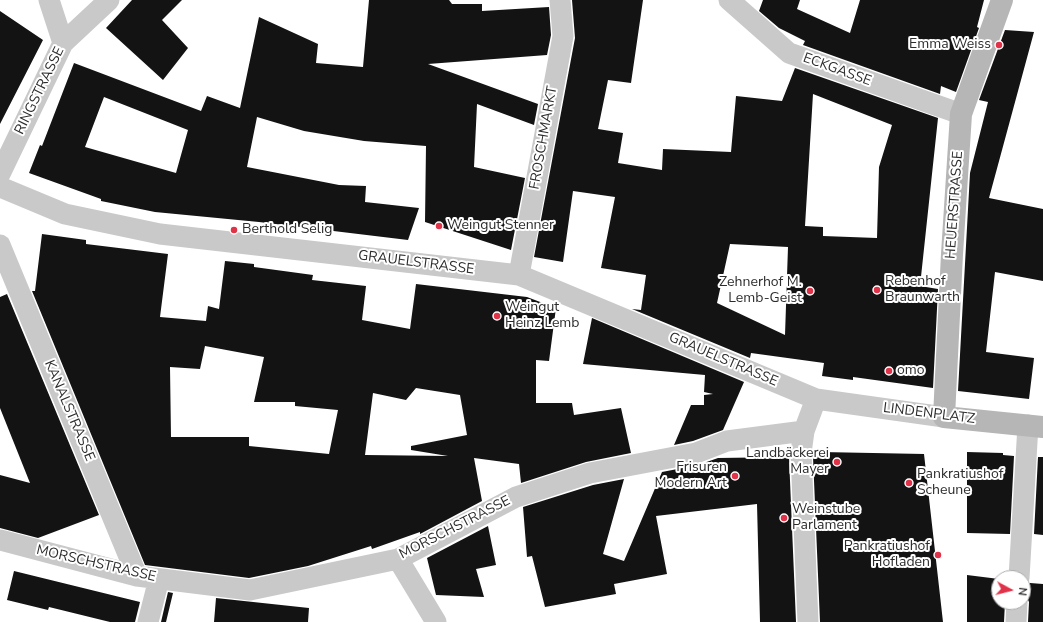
<!DOCTYPE html>
<meta charset="utf-8">
<style>
body{margin:0}
#map{position:relative;width:1043px;height:622px;overflow:hidden;background:#fff;font-family:"Nunito Sans",sans-serif}
canvas{display:block}
.north{position:absolute;left:991px;top:570px;width:40px;height:40px;box-sizing:border-box;background:#fff;border:1px solid #ababab;border-radius:50%;rotate:97deg;font-size:11px;font-weight:700;line-height:16px;text-align:center;color:#2c2c2c}
.north::after{content:'';display:block;margin:auto;width:14px;height:18px;background:#e03248;clip-path:polygon(50% 0,100% 100%,50% 72%,0 100%)}
</style>
<div id="map">
<canvas width="1043" height="622"></canvas>
<div class="north">N</div>
</div>
<script>
const c = document.querySelector('canvas').getContext('2d');
c.lineJoin = 'round';
function fill(path, color) { c.fillStyle = color; c.fill(path, 'evenodd'); }
const toPath = rows => new Path2D(rows.map(r => 'M' + r).join(''));
function stroke(path, color, width, dash) { c.strokeStyle = color; c.lineWidth = width; c.lineCap = dash ? 'butt' : 'round'; c.setLineDash(dash || []); c.stroke(path); }
function label(font, color, halo, rows, align = 'center') {
  c.font = font + ' "Nunito Sans",sans-serif'; c.lineWidth = 4; c.setLineDash([]); c.textBaseline = 'middle'; c.strokeStyle = halo; c.fillStyle = color; for (const [text, x, y, turn = 0] of rows) {
    c.save(); c.translate(x, y); c.rotate((+turn || 0) * Math.PI / 180); c.textAlign = isNaN(turn) ? turn : align; if (halo) c.strokeText(text, 0, 0); c.fillText(text, 0, 0); c.restore();
  }
}
const building = toPath([
 [132,0,182,0,162,20,188,48,163,80,106,28],
 [369,0,449,0,452,4,482,4,482,11,549,7,551,35,547,55,428,64,538,104,534,125,477,104,474,167,525,178,511,250,425,222,426,146,364,141,304,131,257,117,247,167,339,185,366,186,365,202,419,208,408,240,259,222,155,212,101,201,101,199,29,173,40,145,42,146,74,63,201,111,207,96,240,108,259,17,318,44,316,63,363,67],
 [104,97,188,130,176,173,85,147],
 [572,0,643,0,631,83,608,80,598,129,623,133,618,163,662,170,663,149,731,152,736,96,782,101,795,68,938,118,920,286,938,289,933,388,853,377,853,380,822,376,824,363,751,353,750,358,632,309,641,310,646,275,601,268,615,197,573,191,563,262,534,257,575,38],
 [813,94,892,125,879,167,877,238,823,236,823,227,805,226],
 [730,244,788,247,785,335,717,303],
 [763,0,800,0,797,9,850,33,860,0,984,0,977,27,979,28,956,92,941,86,940,94,803,45,805,41,779,28,759,11],
 [0,11,43,40,0,124],
 [1005,30,1034,32,989,198,1043,209,1043,281,995,272,986,352,1034,358,1029,399,958,391,970,173,988,102,979,100],
 [42,234,86,240,86,244,168,254,160,317,206,321,208,306,219,309,225,261,254,264,254,267,313,275,312,280,366,286,362,320,410,329,416,284,527,297,556,308,549,361,536,360,536,403,572,403,574,415,621,408,631,453,586,462,521,483,519,464,474,458,482,501,420,534,420,532,372,549,371,546,308,566,249,578,145,565,32,291,35,291],
 [205,346,264,357,254,402,295,402,295,406,338,410,329,454,249,446,249,437,171,437,170,367,200,369],
 [416,388,460,395,467,435,411,446,411,450,448,456,365,455,373,393,406,400],
 [7,294,99,515,38,538,0,528,0,475,30,483,0,408,0,297],
 [592,318,744,382,723,430,693,441,674,445,691,405,704,405,704,395,713,394,704,392,705,375,583,364],
 [821,452,924,454,943,622,820,622,813,457,821,456],
 [967,452,1003,453,1003,455,1014,456,1010,534,967,533],
 [789,457,796,622,760,622,757,504,656,516,667,574,614,584,616,594,545,607,532,556,527,557,523,507,593,485,624,479,603,554,624,561,662,472,698,465,718,458],
 [1038,457,1043,457,1043,535,1034,534],
 [488,526,496,565,476,569,484,597,436,595,427,558],
 [14,571,140,602,135,622,110,622,49,607,48,610,7,600],
 [967,575,999,579,999,602,1005,602,1004,622,967,622],
 [1030,583,1043,584,1043,622,1028,622,1029,602,1023,589],
 [168,592,173,593,166,622,161,622],
 [216,598,309,608,308,622,214,622]
]);
const street = toPath([
 [49,0,63,43],
 [729,0,789,53,961,114],
 [0,174,63,43,109,0],
 [0,187,65,214,160,234,519,275,816,399,944,417],
 [0,245,137,576],
 [519,275,563,36,560,0],
 [804,431,801,453,808,622],
 [0,540,137,576,250,590,398,559,516,497,590,473,696,453,727,441,804,431,816,399],
 [398,559,436,622],
 [1019,578,1028,425],
 [148,622,159,579],
 [1016,622,1017,602]
]);
const secondary = toPath([
 [1002,0,961,114,952,254,944,417,1043,427]
]);
const markers = [
 [999,45,4,"#e03248"],
 [439,226,4,"#e03248"],
 [234,230,4,"#e03248"],
 [877,290,4,"#e03248"],
 [810,291,4,"#e03248"],
 [497,316,4,"#e03248"],
 [889,371,4,"#e03248"],
 [837,462,4,"#e03248"],
 [735,476,4,"#e03248"],
 [909,483,4,"#e03248"],
 [784,518,4,"#e03248"],
 [938,555,4,"#e03248"]
];
const poiNames = [
 ["Emma Weiss",991,45,"right"],
 ["Weingut Stenner",447,226],
 ["Berthold Selig",242,230],
 ["Rebenhof",885,282],
 ["Braunwarth",885,298],
 ["Zehnerhof M.",802,283,"right"],
 ["Lemb-Geist",802,299,"right"],
 ["Weingut",505,308],
 ["Heinz Lemb",505,324],
 ["omo",897,371],
 ["Landbäckerei",829,454,"right"],
 ["Mayer",829,470,"right"],
 ["Frisuren",727,468,"right"],
 ["Modern Art",727,484,"right"],
 ["Pankratiushof",917,475],
 ["Scheune",917,491],
 ["Weinstube",792,510],
 ["Parlament",792,526],
 ["Pankratiushof",930,547,"right"],
 ["Hofladen",930,563,"right"]
];
const streetNames = [
 ["ECKGASSE",837,70,20],
 ["RINGSTRASSE",40,91,-64],
 ["FROSCHMARKT",544,138,-80],
 ["HEUERSTRASSE",955,205,-86],
 ["GRAUELSTRASSE",416,263,7],
 ["GRAUELSTRASSE",723,360,23],
 ["KANALSTRASSE",69,411,67],
 ["LINDENPLATZ",929,414,7],
 ["MORSCHSTRASSE",455,528,-27],
 ["MORSCHSTRASSE",96,564,13]
];
fill(building, '#131313');
stroke(street, '#c9c9c9', 21);
stroke(secondary, '#b6b6b6', 22);
for (const [x, y, r, color] of markers) { const dot = new Path2D(); dot.arc(x, y, r, 0, 2 * Math.PI); c.fillStyle = color; c.fill(dot); stroke(dot, '#fff', 1.5); }
label('14px', '#2c2c2c', '#fff', poiNames, 'left');
label('14px', '#2c2c2c', '#fff', streetNames);
</script>
